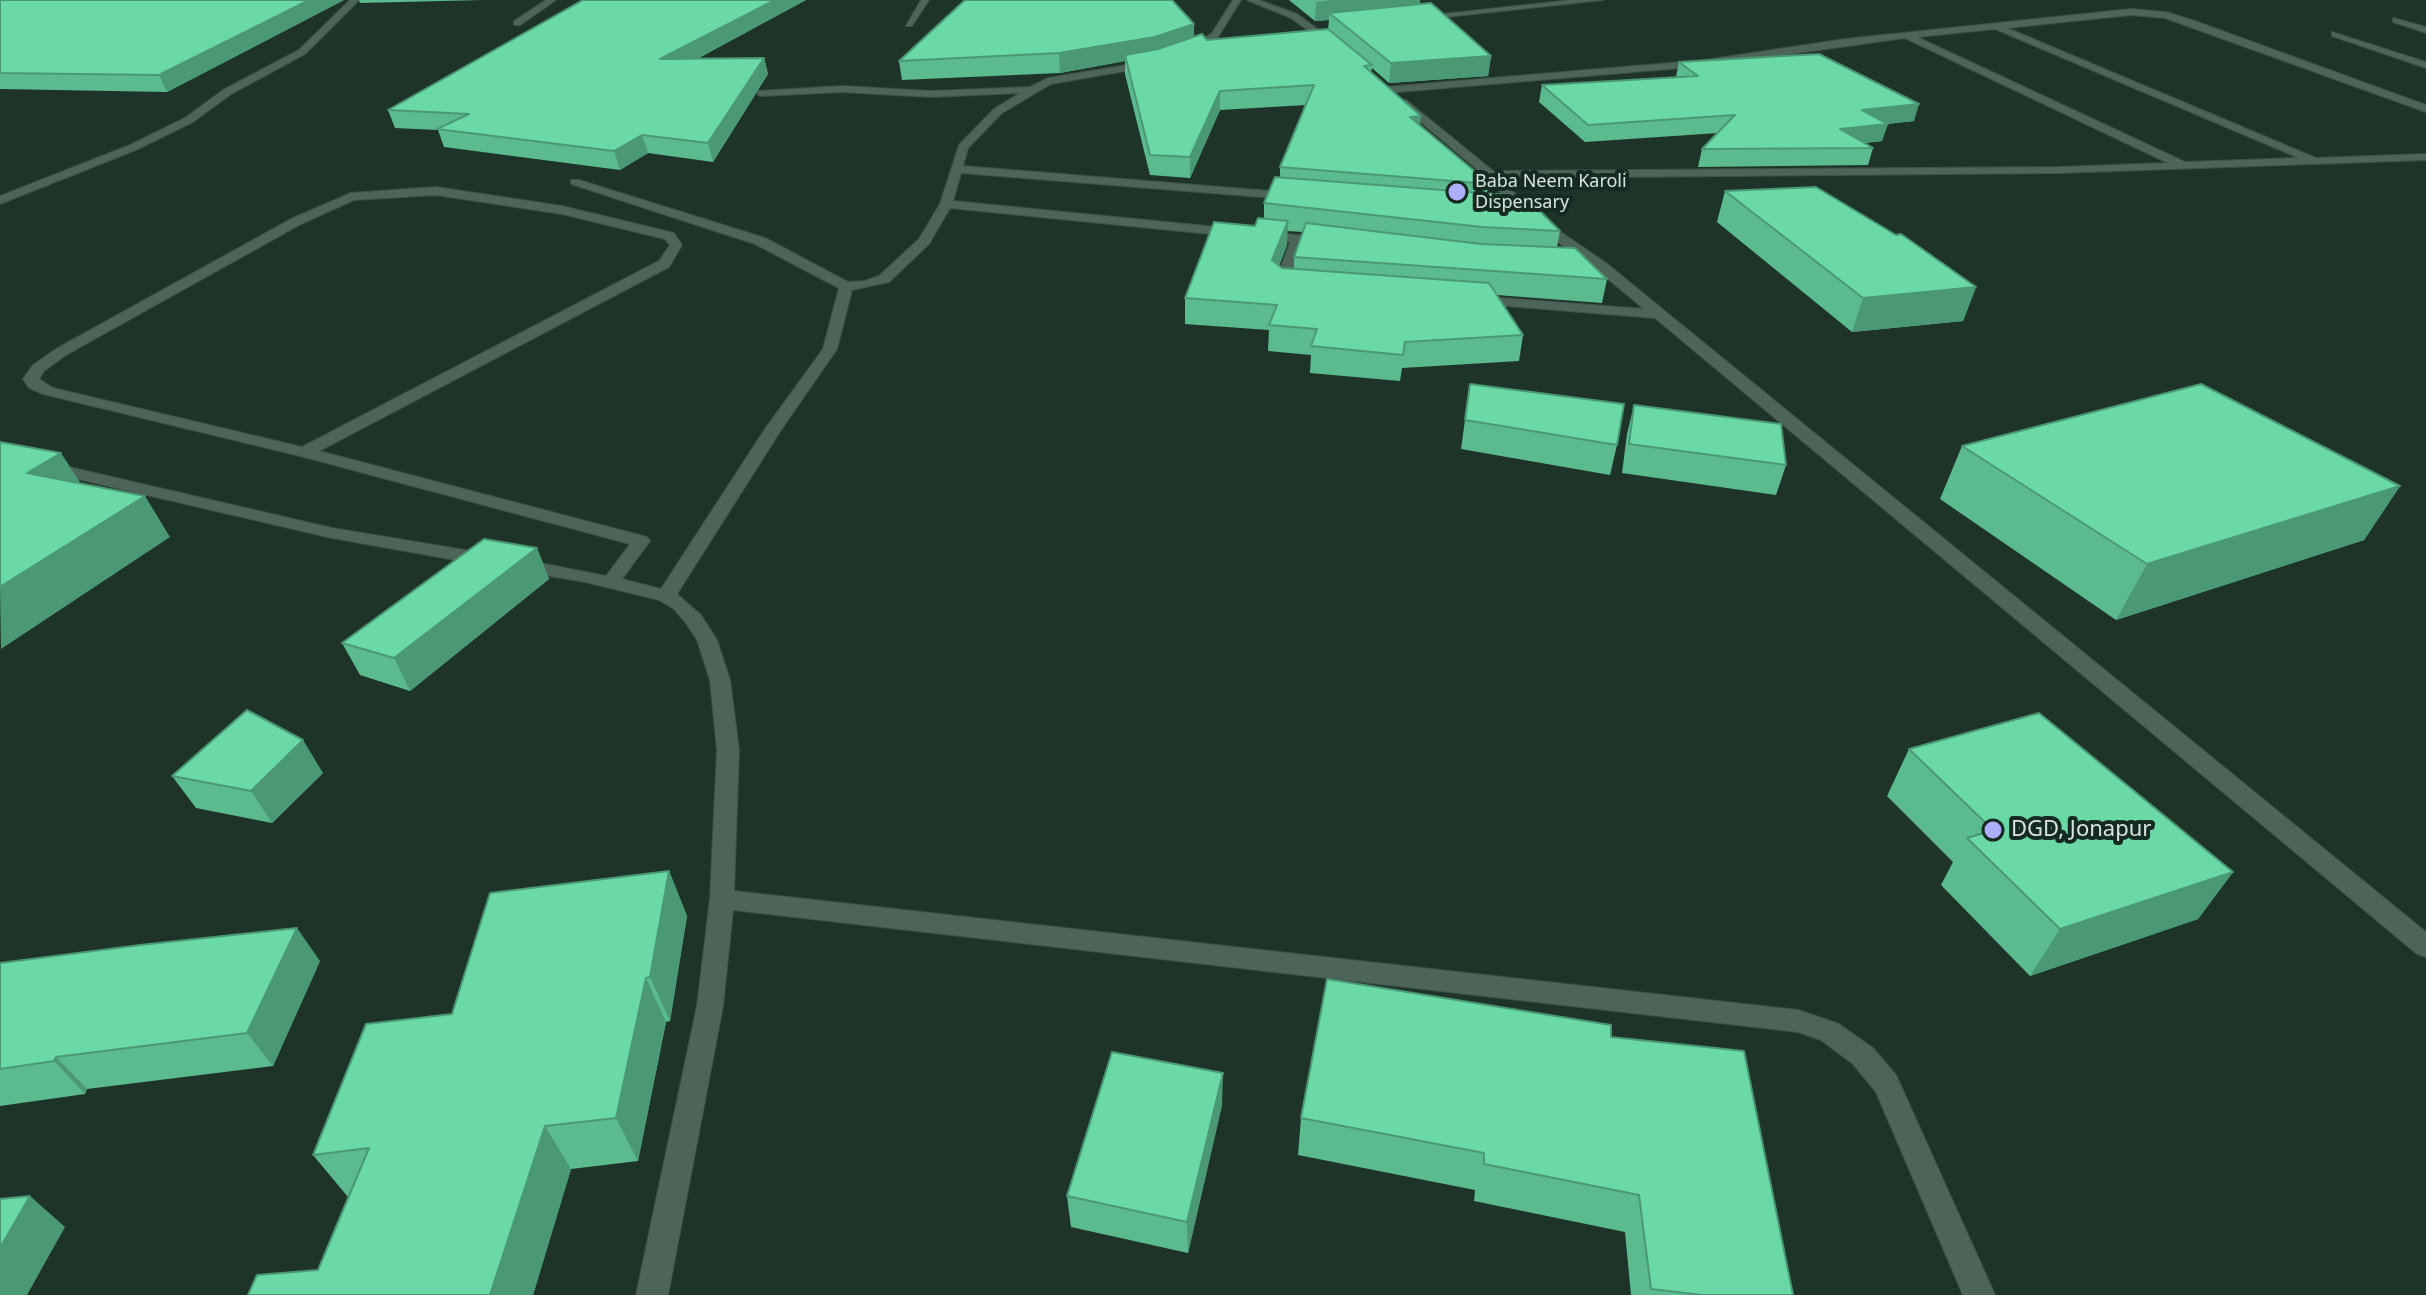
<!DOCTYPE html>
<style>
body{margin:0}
canvas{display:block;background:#1e3429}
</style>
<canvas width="2426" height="1295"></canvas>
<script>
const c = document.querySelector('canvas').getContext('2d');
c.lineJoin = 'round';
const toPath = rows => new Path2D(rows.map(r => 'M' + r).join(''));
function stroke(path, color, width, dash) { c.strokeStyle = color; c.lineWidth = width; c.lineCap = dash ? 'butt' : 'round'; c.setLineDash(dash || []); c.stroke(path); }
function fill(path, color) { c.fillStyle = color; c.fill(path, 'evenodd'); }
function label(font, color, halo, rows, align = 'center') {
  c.font = font + ' "Noto Sans",sans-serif'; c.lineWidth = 8; c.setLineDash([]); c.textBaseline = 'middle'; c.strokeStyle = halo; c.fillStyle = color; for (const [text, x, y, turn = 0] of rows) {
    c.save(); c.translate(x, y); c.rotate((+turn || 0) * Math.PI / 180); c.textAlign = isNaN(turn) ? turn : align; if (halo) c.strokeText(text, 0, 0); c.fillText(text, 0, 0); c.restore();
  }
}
const minor = toPath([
 [350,0,359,0,305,54,231,94,193,122,138,149,0,204,0,196,130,145,185,118,223,90,299,50,350,0],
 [546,0,556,0,520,25,514,25,514,21,546,0],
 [921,0,929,0,912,26,906,26,921,0],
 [1233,0,1241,0,1218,37,1193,54,1187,54,1187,50,1212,33,1233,0],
 [1247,0,1259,0,1297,14,1343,48,1335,50,1291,18,1247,0],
 [1572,0,1603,0,1419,20,1415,17,1572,0],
 [2131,9,2166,12,2192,20,2426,105,2426,112,2165,18,2131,15,2007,28,2316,158,2426,154,2426,160,2059,173,1500,178,1533,213,1606,263,2426,932,2426,957,2417,954,1655,318,1470,303,1468,300,1475,296,1644,309,1596,269,1525,219,1486,177,1397,102,1406,100,1493,171,2059,167,2168,163,1905,38,1705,66,1386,93,1381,90,1386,87,1705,60,1845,39,2131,9],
 [1995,29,2299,158,2185,162,1917,37,1995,29],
 [2393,18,2426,27,2426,33,2393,22,2393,18],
 [2332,32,2426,62,2426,68,2332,36,2332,32],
 [1151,61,1154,66,1051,84,1002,113,968,148,963,166,1295,193,1301,197,1299,200,961,173,953,201,1298,235,1325,238,1331,242,1325,246,1303,244,1289,282,1294,286,1281,290,1274,286,1290,242,950,208,929,244,889,282,852,290,837,349,781,430,677,594,701,615,717,640,730,680,739,750,734,891,1798,1010,1839,1024,1873,1048,1896,1075,1995,1295,1963,1295,1876,1092,1853,1064,1821,1040,1798,1032,733,910,723,1006,668,1295,636,1295,697,1006,710,899,717,750,710,680,697,640,686,623,674,609,659,600,585,582,520,571,511,565,520,559,606,576,630,544,300,456,43,394,29,388,23,379,33,365,56,349,293,218,351,193,436,187,562,206,674,233,682,245,669,267,319,451,647,537,650,541,622,579,661,589,765,429,823,349,839,288,755,244,571,184,571,180,579,180,765,238,848,282,865,281,879,276,919,239,940,204,959,145,994,109,1020,93,931,97,842,92,762,96,758,95,758,91,842,86,931,91,1030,87,1048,78,1151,61],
 [436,195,562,214,665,239,670,245,659,261,302,447,53,388,39,379,44,371,66,355,301,224,354,200,436,195],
 [0,451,332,528,489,554,498,560,489,566,332,538,0,461,0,451]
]);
const wall = toPath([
 [0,0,344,0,167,92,0,89],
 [359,0,483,0,360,3],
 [583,0,806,0,697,59,764,58,768,74,713,162,648,153,620,170,444,147,438,130,395,128,388,110],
 [1289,0,1420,0,1420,4,1491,56,1488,76,1389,83,1372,68,1371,72,1420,125,1490,184,1488,194,1519,205,1560,231,1557,247,1607,279,1602,303,1497,295,1523,335,1519,361,1402,368,1400,381,1310,373,1311,355,1268,351,1269,330,1185,324,1185,298,1264,218,1264,203,1280,178,1280,167,1306,105,1220,110,1190,178,1150,175,1125,74,1125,61,1060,73,902,80,899,61,1194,24,1194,37,1207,40,1328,30,1329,20,1315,21],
 [1287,231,1303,232,1294,257,1294,269,1282,268,1279,266,1287,245],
 [1679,62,1914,121,1887,124,1882,141,1865,143,1873,148,1868,165,1698,167,1702,149,1718,133,1585,142,1539,102,1542,85,1676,77],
 [1725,191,1976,287,1963,321,1852,332,1717,222],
 [1470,384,1617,445,1610,475,1461,449],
 [1634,405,1786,465,1776,495,1622,473,1627,434],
 [1962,446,2400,486,2364,540,2116,620,1940,499],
 [537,548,549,579,410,691,360,675,342,643],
 [1909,749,2233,872,2198,919,2030,976,1941,885,1953,862,1887,796],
 [323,773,272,823,196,808,172,776],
 [669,871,687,916,670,1021,666,1022,638,1161,571,1169,533,1295,248,1295,318,1270,348,1197,313,1155,452,1014],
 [320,961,273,1066,87,1089,85,1094,0,1106,0,963],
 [1611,1037,1793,1295,1631,1295,1625,1232,1474,1201,1475,1190,1298,1155,1301,1118],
 [1222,1105,1188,1253,1071,1227,1067,1196]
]);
const shadedWall = toPath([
 [309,0,344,0,167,92,159,75],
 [775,0,806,0,664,76,660,59],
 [1332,0,1420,0,1419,11,1329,13,1329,20,1315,21,1316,2],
 [1194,24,1194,42,1155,56,1125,55,1125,61,1060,73,1059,53],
 [1491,56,1488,76,1389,83,1391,63],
 [764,58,768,74,713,162,708,143],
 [1220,91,1220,110,1190,178,1190,157],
 [1919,104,1914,121,1857,127,1862,110],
 [1421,116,1419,136,1410,117],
 [1888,124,1882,141,1835,146,1840,129],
 [642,135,648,153,620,170,614,151],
 [1288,221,1287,245,1271,285,1272,260],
 [1976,287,1963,321,1852,332,1863,298],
 [61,453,87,493,27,473],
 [2400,486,2364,540,2116,620,2147,564],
 [145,496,170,537,1,649,0,587],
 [537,548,549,579,410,691,394,658],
 [303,740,323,773,272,823,251,791],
 [669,871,687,916,670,1021,650,977],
 [2233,872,2198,919,2030,976,2060,929],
 [297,928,320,961,273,1066,247,1033],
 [646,978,666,1022,638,1161,616,1118],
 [56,1057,87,1089,85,1094,54,1061],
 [1223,1073,1222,1105,1188,1253,1187,1222],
 [545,1126,571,1169,533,1295,490,1295],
 [30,1196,65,1227,27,1295,0,1295,0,1248]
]);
const building = toPath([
 [0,0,309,0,159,75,0,73,0,0],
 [583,0,775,0,660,59,764,58,708,143,642,135,614,151,437,129,469,114,388,110,583,0],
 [965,0,1172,0,1194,24,1155,37,1059,53,899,61,965,0],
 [1431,3,1491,56,1391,63,1329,13,1431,3],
 [1328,29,1372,65,1364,66,1421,116,1410,117,1490,184,1280,167,1314,85,1220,91,1190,157,1150,155,1125,55,1158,49,1202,34,1207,40,1328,29],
 [1819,54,1919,104,1862,110,1888,124,1840,129,1873,148,1702,149,1735,115,1588,125,1542,85,1698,76,1679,62,1819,54],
 [1275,177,1507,195,1519,205,1533,204,1560,231,1482,227,1264,203,1275,177],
 [1816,187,1896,235,1901,234,1976,287,1863,298,1725,191,1816,187],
 [1258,218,1288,221,1272,260,1282,268,1489,283,1523,335,1405,342,1403,355,1311,346,1317,329,1269,325,1277,305,1185,298,1214,222,1255,226,1258,218],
 [1306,223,1481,244,1575,248,1607,279,1294,257,1306,223],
 [1470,384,1624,404,1617,445,1465,420,1470,384],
 [2201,384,2400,486,2147,564,1962,446,2201,384],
 [1634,405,1781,424,1786,465,1629,444,1634,405],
 [0,442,61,453,27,473,145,496,0,587,0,442],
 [484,539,537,548,394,658,342,643,484,539],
 [247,710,303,740,251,791,172,776,247,710],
 [2039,713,2233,872,2060,929,1967,838,1993,830,1909,749,2039,713],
 [669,871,650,977,646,978,616,1118,545,1126,490,1295,248,1295,257,1275,318,1270,369,1148,313,1155,366,1024,452,1014,490,893,669,871],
 [297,928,247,1033,56,1057,54,1061,0,1069,0,963,140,945,297,928],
 [1327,979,1611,1025,1611,1037,1744,1051,1793,1295,1702,1295,1651,1289,1639,1195,1484,1164,1484,1153,1301,1118,1327,979],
 [1112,1052,1223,1073,1187,1222,1067,1196,1112,1052],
 [30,1196,0,1248,0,1199,30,1196]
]);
const markers = [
 [1457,192,10,"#acaffb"],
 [1993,830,10,"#acaffb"]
];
const farPoinames = [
 ["Baba Neem Karoli",1475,182],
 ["Dispensary",1475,203]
];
const poiNames = [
 ["DGD, Jonapur",2011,830]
];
stroke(minor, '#3d5047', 2);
fill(minor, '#4d6558');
fill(wall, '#5bbb8e');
fill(shadedWall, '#4a9874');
fill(building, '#6ad9a5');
stroke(building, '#4a9874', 2);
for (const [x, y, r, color] of markers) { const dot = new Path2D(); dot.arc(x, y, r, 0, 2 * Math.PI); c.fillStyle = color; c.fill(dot); stroke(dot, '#152a20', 3); }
label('18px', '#d8e5de', '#152a20', farPoinames, 'left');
label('22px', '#d8e5de', '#152a20', poiNames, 'left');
</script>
